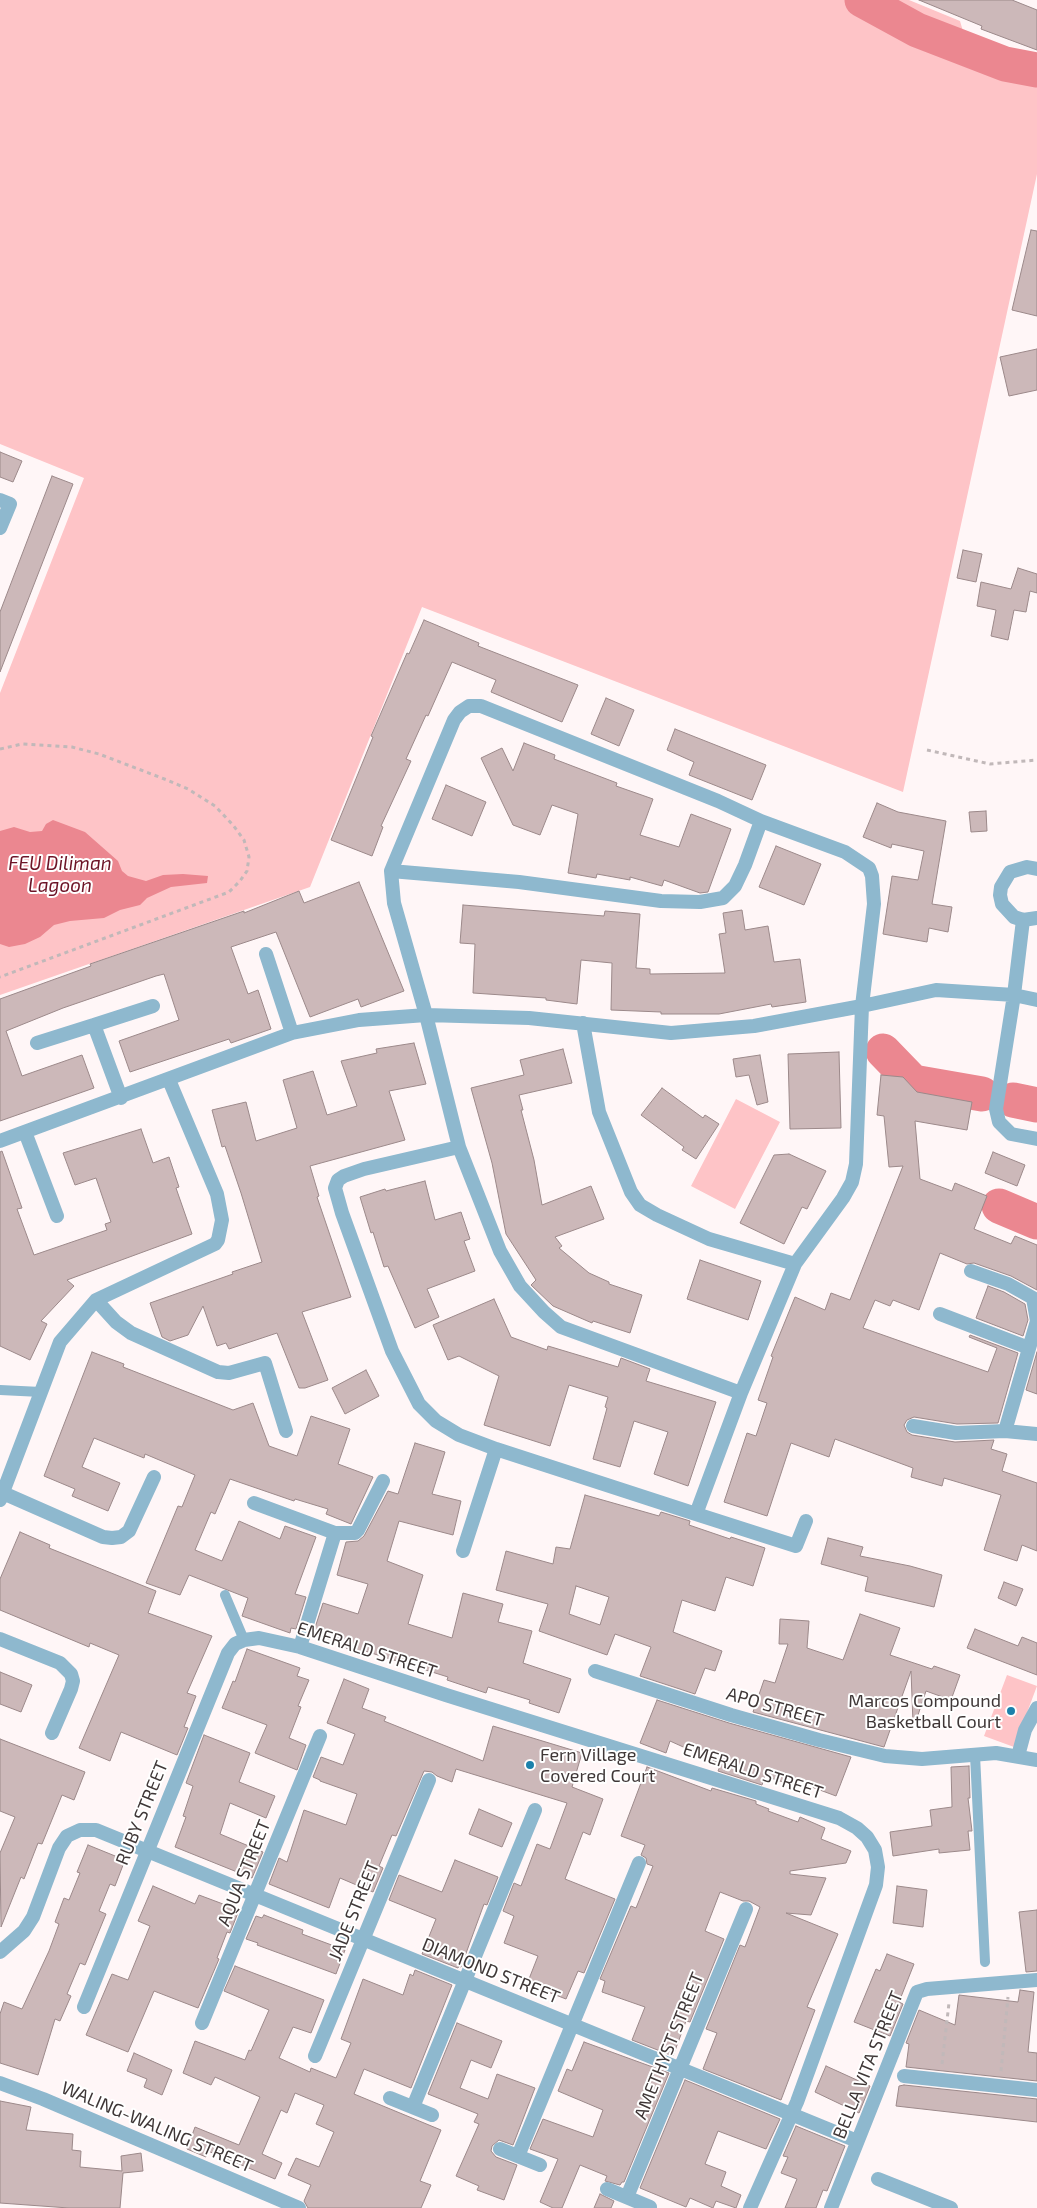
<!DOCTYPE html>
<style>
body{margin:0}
canvas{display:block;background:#fff6f7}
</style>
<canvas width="1037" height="2208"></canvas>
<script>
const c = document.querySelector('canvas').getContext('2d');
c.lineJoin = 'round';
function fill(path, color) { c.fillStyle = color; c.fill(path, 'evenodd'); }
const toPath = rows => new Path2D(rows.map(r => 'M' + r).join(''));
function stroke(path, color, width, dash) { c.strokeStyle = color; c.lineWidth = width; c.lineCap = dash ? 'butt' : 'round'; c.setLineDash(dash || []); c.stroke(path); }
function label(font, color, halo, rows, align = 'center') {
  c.font = font + ' "Exo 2",sans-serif'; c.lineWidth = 4; c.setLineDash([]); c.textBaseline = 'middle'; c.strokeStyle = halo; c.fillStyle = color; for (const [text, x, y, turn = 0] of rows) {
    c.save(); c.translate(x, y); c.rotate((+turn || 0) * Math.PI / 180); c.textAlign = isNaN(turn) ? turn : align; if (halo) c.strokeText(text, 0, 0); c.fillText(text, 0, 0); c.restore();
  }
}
const green = toPath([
 [0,0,909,0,960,21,970,55,1037,85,1037,174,903,792,422,607,310,887,0,995,0,693,84,478,0,444],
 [736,1099,780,1122,735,1209,691,1186],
 [1007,1675,1037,1686,1014,1747,984,1736]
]);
const water = toPath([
 [53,820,85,832,118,861,122,871,128,876,146,881,163,875,183,874,208,876,207,883,171,887,147,898,140,905,120,910,104,918,70,921,54,925,40,937,25,944,9,947,0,944,0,831,14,827,30,832,42,831,46,824]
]);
const river = toPath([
 [862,0,917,30,1005,64,1037,70],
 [883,1051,913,1082,982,1094],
 [1013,1100,1037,1105],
 [999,1206,1037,1222]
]);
const building = toPath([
 [919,0,1012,0,1037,10,1037,50,981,29,982,26,919,0],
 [1031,230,1037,231,1037,316,1012,310,1031,230],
 [1037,349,1037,390,1009,396,1000,357,1037,349],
 [0,452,22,461,13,482,0,477,0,452],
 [52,476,73,484,0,672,0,612,52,476],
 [963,550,982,554,976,582,957,578,963,550],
 [1018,568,1037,574,1037,593,1030,591,1026,612,1014,610,1008,640,991,636,996,610,977,606,981,582,1011,589,1018,568],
 [424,620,479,643,478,646,578,685,562,722,491,692,496,680,452,662,428,716,426,715,406,759,411,761,381,826,383,827,372,856,331,840,373,737,371,736,407,653,409,654,424,620],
 [606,698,634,710,619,746,591,734,606,698],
 [675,729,766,765,752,800,689,775,694,762,667,750,675,729],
 [524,743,555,755,554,759,617,783,616,786,653,799,640,835,679,847,691,814,731,829,708,892,700,893,664,880,662,886,630,877,630,880,597,874,596,878,568,873,578,814,552,805,540,835,513,825,481,758,502,748,513,771,524,743],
 [446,785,486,802,472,836,432,819,446,785],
 [877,803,898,812,946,821,932,904,952,907,948,932,929,928,927,942,883,934,892,876,918,880,924,851,892,844,891,848,863,837,877,803],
 [986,811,987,831,971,832,969,812,986,811],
 [776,846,821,864,804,905,759,887,776,846],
 [359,882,404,991,361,1007,358,999,310,1017,276,932,231,947,248,994,258,990,271,1029,231,1043,229,1039,130,1072,119,1041,179,1020,164,974,156,976,63,1008,6,1031,22,1076,82,1055,94,1088,0,1121,0,999,91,966,90,964,244,911,244,913,299,891,304,903,359,882],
 [463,905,604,916,605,911,640,914,636,968,650,969,650,974,725,973,719,934,726,933,723,913,742,910,745,930,768,926,774,962,800,959,806,1002,772,1007,771,1004,719,1014,661,1014,661,1012,611,1010,612,963,581,960,577,1004,546,1000,546,998,473,993,475,944,460,943,463,905],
 [414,1043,426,1084,389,1091,405,1140,310,1166,319,1196,317,1197,351,1297,302,1312,328,1380,305,1388,299,1388,277,1333,229,1349,226,1343,217,1346,203,1306,188,1335,170,1341,162,1337,150,1303,233,1274,232,1272,262,1262,241,1193,225,1146,222,1147,212,1110,246,1102,256,1141,297,1128,283,1080,313,1071,327,1115,357,1106,341,1061,377,1053,376,1049,414,1043],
 [563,1049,572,1083,519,1095,523,1110,521,1110,534,1160,542,1205,591,1186,604,1219,555,1237,562,1246,559,1248,589,1273,609,1282,609,1284,642,1295,630,1333,593,1321,592,1323,553,1306,531,1285,536,1280,506,1234,492,1163,471,1088,524,1075,520,1060,563,1049],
 [839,1052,841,1128,790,1129,788,1054,839,1052],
 [760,1055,768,1102,757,1105,749,1075,736,1077,733,1059,760,1055],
 [881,1075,903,1077,917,1092,972,1102,967,1130,915,1121,920,1179,952,1191,955,1183,987,1196,974,1229,1011,1244,1015,1236,1037,1245,1037,1290,1011,1276,974,1263,967,1264,940,1253,919,1310,893,1300,890,1306,875,1300,863,1328,988,1372,997,1348,969,1337,970,1335,1018,1353,998,1423,957,1424,914,1417,907,1420,904,1425,907,1432,912,1435,955,1442,994,1440,991,1449,1007,1454,1002,1471,1037,1483,1037,1551,1022,1545,1017,1561,984,1550,1001,1495,944,1478,942,1486,911,1477,913,1468,835,1439,829,1457,791,1443,767,1516,724,1502,747,1433,756,1436,767,1403,758,1400,773,1357,771,1356,795,1297,825,1310,831,1293,850,1300,903,1166,889,1167,884,1116,877,1115,881,1075],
 [662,1088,703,1118,705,1115,719,1124,696,1159,682,1150,684,1147,641,1115,662,1088],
 [141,1129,153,1163,169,1157,179,1187,176,1188,192,1234,67,1280,74,1286,41,1321,47,1324,30,1360,0,1346,0,1152,2,1151,22,1208,17,1209,34,1255,107,1230,105,1224,111,1222,96,1178,75,1185,63,1153,141,1129],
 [993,1152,1025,1165,1017,1186,985,1173,993,1152],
 [789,1154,826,1171,807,1209,802,1207,784,1244,740,1223,774,1155,789,1154],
 [425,1181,435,1220,461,1212,470,1239,464,1241,475,1271,427,1289,439,1317,415,1328,388,1266,384,1267,373,1232,371,1233,360,1197,385,1189,386,1191,425,1181],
 [700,1260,761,1281,748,1320,687,1299,700,1260],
 [988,1286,1004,1292,1025,1304,1028,1320,1023,1336,976,1318,988,1286],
 [494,1299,511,1337,547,1350,548,1346,618,1367,621,1358,650,1369,646,1381,716,1402,688,1486,654,1474,668,1432,634,1421,620,1467,593,1459,607,1408,605,1407,608,1397,569,1385,550,1446,484,1425,499,1376,459,1356,448,1360,433,1325,494,1299],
 [92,1352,124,1364,123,1367,233,1410,253,1403,269,1446,297,1456,311,1416,350,1429,338,1464,373,1477,351,1524,326,1514,328,1509,295,1499,294,1501,230,1479,215,1514,211,1512,195,1550,222,1561,239,1521,280,1539,285,1526,316,1537,295,1594,306,1597,296,1629,291,1628,290,1633,242,1616,248,1598,189,1575,180,1595,146,1583,178,1506,182,1507,195,1475,145,1454,144,1458,94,1438,82,1467,120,1483,108,1511,72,1496,75,1489,44,1476,92,1352],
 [1037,1352,1037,1394,1026,1390,1037,1352],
 [366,1370,379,1396,345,1414,332,1388,366,1370],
 [415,1443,445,1452,432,1494,461,1501,453,1535,399,1521,387,1561,423,1575,408,1624,452,1638,463,1593,503,1604,498,1622,532,1631,523,1663,571,1679,559,1713,529,1703,530,1700,488,1687,486,1693,447,1680,448,1677,365,1651,364,1654,346,1648,347,1645,313,1634,323,1603,358,1614,368,1584,337,1575,346,1542,358,1541,364,1536,388,1491,398,1494,415,1443],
 [585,1495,659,1516,661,1512,690,1521,689,1525,730,1539,731,1537,765,1548,753,1586,726,1577,715,1611,682,1600,673,1632,722,1651,715,1671,705,1668,695,1694,640,1676,651,1647,615,1634,607,1655,539,1631,548,1604,496,1590,506,1551,553,1564,556,1547,570,1549,585,1495],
 [576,1586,609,1597,600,1625,569,1614,576,1586],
 [20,1532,50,1545,49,1548,156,1591,148,1613,212,1636,187,1693,196,1696,184,1727,188,1728,177,1755,121,1732,110,1761,79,1748,119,1655,90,1643,89,1647,0,1610,0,1579,20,1532],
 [828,1538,863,1547,860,1556,910,1566,942,1575,934,1607,865,1591,868,1577,821,1564,828,1538],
 [1004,1582,1023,1589,1016,1606,998,1598,1004,1582],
 [860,1614,900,1628,890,1655,932,1669,934,1666,960,1675,951,1700,926,1691,915,1724,913,1723,911,1671,884,1747,753,1712,764,1680,775,1683,788,1644,779,1644,780,1619,809,1621,807,1648,843,1660,860,1614],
 [975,1629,1018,1646,1022,1637,1037,1643,1037,1675,967,1648,975,1629],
 [247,1649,300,1668,297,1676,309,1680,298,1706,301,1707,289,1738,306,1745,297,1770,255,1753,267,1725,222,1708,233,1681,235,1682,247,1649],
 [0,1672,32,1685,21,1712,0,1704,0,1672],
 [344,1679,369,1689,362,1708,386,1717,384,1721,483,1761,493,1726,582,1753,572,1787,603,1799,590,1835,583,1832,565,1879,615,1899,584,1973,578,1971,566,1999,527,1984,538,1956,504,1943,514,1916,503,1911,514,1883,521,1886,537,1844,550,1849,567,1803,456,1769,452,1782,437,1776,432,1772,424,1771,396,1836,392,1835,379,1866,383,1868,373,1892,340,1878,329,1908,269,1884,279,1858,287,1862,304,1810,346,1825,357,1794,320,1781,320,1780,313,1777,321,1757,343,1765,355,1734,327,1723,344,1679],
 [657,1700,729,1723,851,1757,836,1796,785,1777,783,1782,765,1776,762,1785,718,1771,721,1764,670,1741,666,1753,640,1743,657,1700],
 [204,1735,250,1753,239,1782,275,1796,266,1818,230,1803,220,1834,263,1852,252,1878,175,1847,186,1817,183,1816,193,1786,186,1783,204,1735],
 [0,1739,85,1772,74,1800,62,1795,42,1844,38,1843,24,1879,21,1877,1,1927,0,1853,15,1817,0,1811,0,1739],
 [969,1766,970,1798,968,1798,972,1831,968,1831,970,1850,939,1853,939,1849,893,1856,890,1832,932,1826,930,1810,952,1807,951,1767,969,1766],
 [647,1767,711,1791,712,1788,756,1801,756,1804,769,1809,768,1811,798,1822,800,1817,825,1828,821,1839,851,1851,846,1863,790,1871,790,1874,826,1878,811,1915,786,1913,838,1934,807,2007,815,2010,781,2100,703,2069,717,2033,706,2029,740,1945,745,1947,760,1907,749,1901,743,1901,720,1892,705,1931,724,1939,690,2022,686,2021,673,2056,632,2040,645,2007,602,1992,605,1981,600,1979,631,1906,636,1908,653,1866,647,1864,646,1858,641,1855,645,1845,621,1836,647,1767],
 [479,1809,512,1823,502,1847,469,1834,479,1809],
 [88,1845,125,1860,115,1886,110,1884,99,1911,106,1914,85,1965,80,1963,67,1994,71,1996,60,2021,55,2019,38,2075,0,2063,0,2014,4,2002,22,2009,49,1951,59,1924,55,1922,64,1898,69,1900,80,1873,77,1872,88,1845],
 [455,1860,498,1877,487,1905,484,1904,461,1967,459,1966,458,1968,422,1954,436,1919,389,1900,399,1875,442,1892,455,1860],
 [153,1886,195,1904,199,1895,239,1910,230,1933,227,1932,217,1958,219,1959,198,2008,154,1991,128,2052,86,2035,112,1974,128,1980,150,1926,138,1921,153,1886],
 [897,1886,927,1890,923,1927,893,1923,897,1886],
 [1037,1910,1037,1971,1026,1972,1019,1912,1037,1910],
 [264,1915,303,1930,302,1934,345,1950,336,1974,257,1945,258,1943,246,1939,256,1916,262,1918,264,1915],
 [887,1954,914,1964,899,2002,903,2004,890,2036,854,2022,876,1969,880,1971,887,1954],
 [235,1966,324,2000,311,2033,293,2027,279,2058,310,2072,311,2068,336,2078,351,2043,341,2039,363,1979,403,1995,410,1974,413,1976,415,1970,452,1985,411,2088,364,2069,354,2094,441,2130,420,2181,431,2185,421,2208,308,2208,304,2201,311,2185,288,2175,296,2158,319,2167,334,2132,316,2124,324,2105,295,2093,287,2113,281,2110,262,2154,282,2163,275,2179,208,2151,206,2157,187,2149,195,2127,239,2145,260,2097,215,2077,211,2085,183,2073,195,2041,245,2060,249,2050,251,2051,269,2010,224,1991,235,1966],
 [1020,1990,1034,1992,1028,2052,1037,2053,1037,2081,906,2067,909,2044,906,2043,919,2010,955,2025,959,1995,1018,2002,1020,1990],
 [457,2023,502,2041,491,2068,471,2060,460,2088,488,2099,497,2074,535,2088,513,2145,499,2140,492,2146,491,2151,496,2157,517,2165,504,2200,477,2190,479,2186,456,2176,479,2124,474,2122,478,2114,428,2094,457,2023],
 [584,2042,669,2073,624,2182,622,2182,620,2185,605,2181,607,2176,580,2165,562,2208,553,2208,540,2202,558,2159,530,2149,543,2119,593,2137,603,2110,558,2091,567,2069,572,2071,584,2042],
 [134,2053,172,2070,162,2095,144,2087,147,2079,127,2071,134,2053],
 [826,2066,870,2086,859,2113,815,2092,826,2066],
 [685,2080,780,2119,766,2149,718,2131,705,2164,726,2172,721,2186,741,2195,736,2208,716,2201,713,2208,690,2198,686,2207,640,2188,685,2080],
 [904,2085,1037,2099,1037,2122,896,2106,899,2086,904,2085],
 [0,2101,31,2107,26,2130,73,2134,72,2150,81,2151,80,2167,122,2171,121,2156,141,2153,143,2171,123,2173,120,2208,69,2208,0,2203,0,2101],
 [796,2126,845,2146,827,2191,823,2190,816,2208,785,2208,797,2179,781,2173,788,2157,783,2156,796,2126],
 [600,2194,614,2201,611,2208,594,2208,600,2194]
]);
const path = toPath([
 [0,749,22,744,72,747,99,754,167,780,188,789,215,806,233,825,244,840,249,857,247,871,240,881,229,892,0,977],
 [927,750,990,764,1037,760],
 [942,2064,949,2003],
 [1001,2071,1008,1997]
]);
const service = toPath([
 [0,1390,41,1392],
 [225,1595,244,1640],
 [975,1755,985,1962]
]);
const minor = toPath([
 [0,500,10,504,0,528],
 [761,821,718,801,481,706,469,706,460,712,454,720,391,871,394,903,426,1015,459,1147,500,1251,520,1286,544,1312,561,1327,741,1393,795,1264],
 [1037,869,1027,867,1010,872,1001,887,1000,895,1002,904,1014,917,1023,920,1037,918],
 [1023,920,1014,995,996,1109,999,1122,1011,1134,1037,1139],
 [266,954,292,1033],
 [583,1023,599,1112,631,1192,640,1205,657,1215,709,1239,795,1264,843,1198,852,1182,856,1164,862,1006,936,990,1014,995,1037,1000],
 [37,1043,94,1025],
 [121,1098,94,1025,153,1006],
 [25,1132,57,1216],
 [0,1141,292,1033,359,1020,426,1015,529,1018,671,1033,754,1026,862,1006,874,904,872,876,869,868,845,852,761,821,745,865,735,886,723,898,700,902,661,901,519,882,391,871],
 [459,1147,364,1169,344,1176,338,1180,335,1188,342,1213,392,1351,419,1404,436,1421,459,1435,496,1449],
 [971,1271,1008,1284,1033,1298,1037,1321,1005,1431],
 [96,1300,116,1322,131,1333,218,1372,229,1373,265,1363,286,1431],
 [940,1314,1029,1348],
 [913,1426,956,1433,1005,1431,1037,1434],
 [3,1493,103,1537,112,1538,121,1537,129,1531,154,1477],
 [0,1500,60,1342,96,1300,215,1244,218,1240,222,1220,217,1194,169,1080],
 [254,1503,335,1533,355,1533,358,1530,383,1481],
 [696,1514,796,1546,806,1521],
 [463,1551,496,1449,696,1514,741,1393],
 [0,1639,60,1663,71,1674,73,1681,71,1689,52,1733],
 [300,1647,335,1533],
 [595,1671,731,1715,819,1740,885,1756,922,1759,996,1753,1037,1760],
 [1018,1756,1025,1730,1037,1708],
 [0,1952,24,1931,33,1917,59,1848,67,1836,80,1830,96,1830,857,2141],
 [84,2007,228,1653,235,1644,244,1640,259,1638,300,1647,446,1695,839,1818,857,1828,867,1837,875,1850,878,1867,876,1885,797,2102,750,2208],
 [202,2023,320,1736],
 [315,2056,429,1780],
 [904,2076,1037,2090],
 [0,2083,43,2099,299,2208],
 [390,2098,432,2115],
 [413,2107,535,1810],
 [500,2149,540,2165],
 [518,2156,639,1863],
 [878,2179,951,2208],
 [607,2189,650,2207],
 [627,2197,746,1909],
 [831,2208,917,1992,927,1989,1037,1980]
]);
const markers = [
 [1011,1711,5,"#1b81ab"],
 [530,1765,5,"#1b81ab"]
];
const streetNames = [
 ["EMERALD STREET",367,1650,18],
 ["APO STREET",775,1707,16],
 ["EMERALD STREET",753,1771,18],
 ["RUBY STREET",142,1813,-68],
 ["AQUA STREET",244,1873,-68],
 ["JADE STREET",354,1911,-68],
 ["DIAMOND STREET",491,1971,22],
 ["AMETHYST STREET",669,2046,-68],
 ["BELLA VITA STREET",868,2065,-68],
 ["WALING-WALING STREET",157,2127,23]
];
const poiNames = [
 ["Marcos Compound",1001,1701],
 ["Basketball Court",1001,1722],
 ["Fern Village",540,1755,"left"],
 ["Covered Court",540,1776,"left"]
];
const waterNames = [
 ["FEU Diliman",60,864],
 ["Lagoon",60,886]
];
fill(green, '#fec4c7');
fill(water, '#eb8790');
stroke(river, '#eb8790', 35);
fill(building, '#ccb8b9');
stroke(building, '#9c898a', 1);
stroke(path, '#c1b8b9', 3, [4, 4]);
stroke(service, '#8eb8ce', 10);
stroke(minor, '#8eb8ce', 14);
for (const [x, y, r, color] of markers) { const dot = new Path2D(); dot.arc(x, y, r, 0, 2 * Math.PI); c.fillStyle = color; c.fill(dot); stroke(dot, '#fff', 2); }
label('18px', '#3f3737', '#fff', streetNames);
label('18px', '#3f3737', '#fff', poiNames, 'right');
label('italic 19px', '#6d1427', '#fff', waterNames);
</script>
